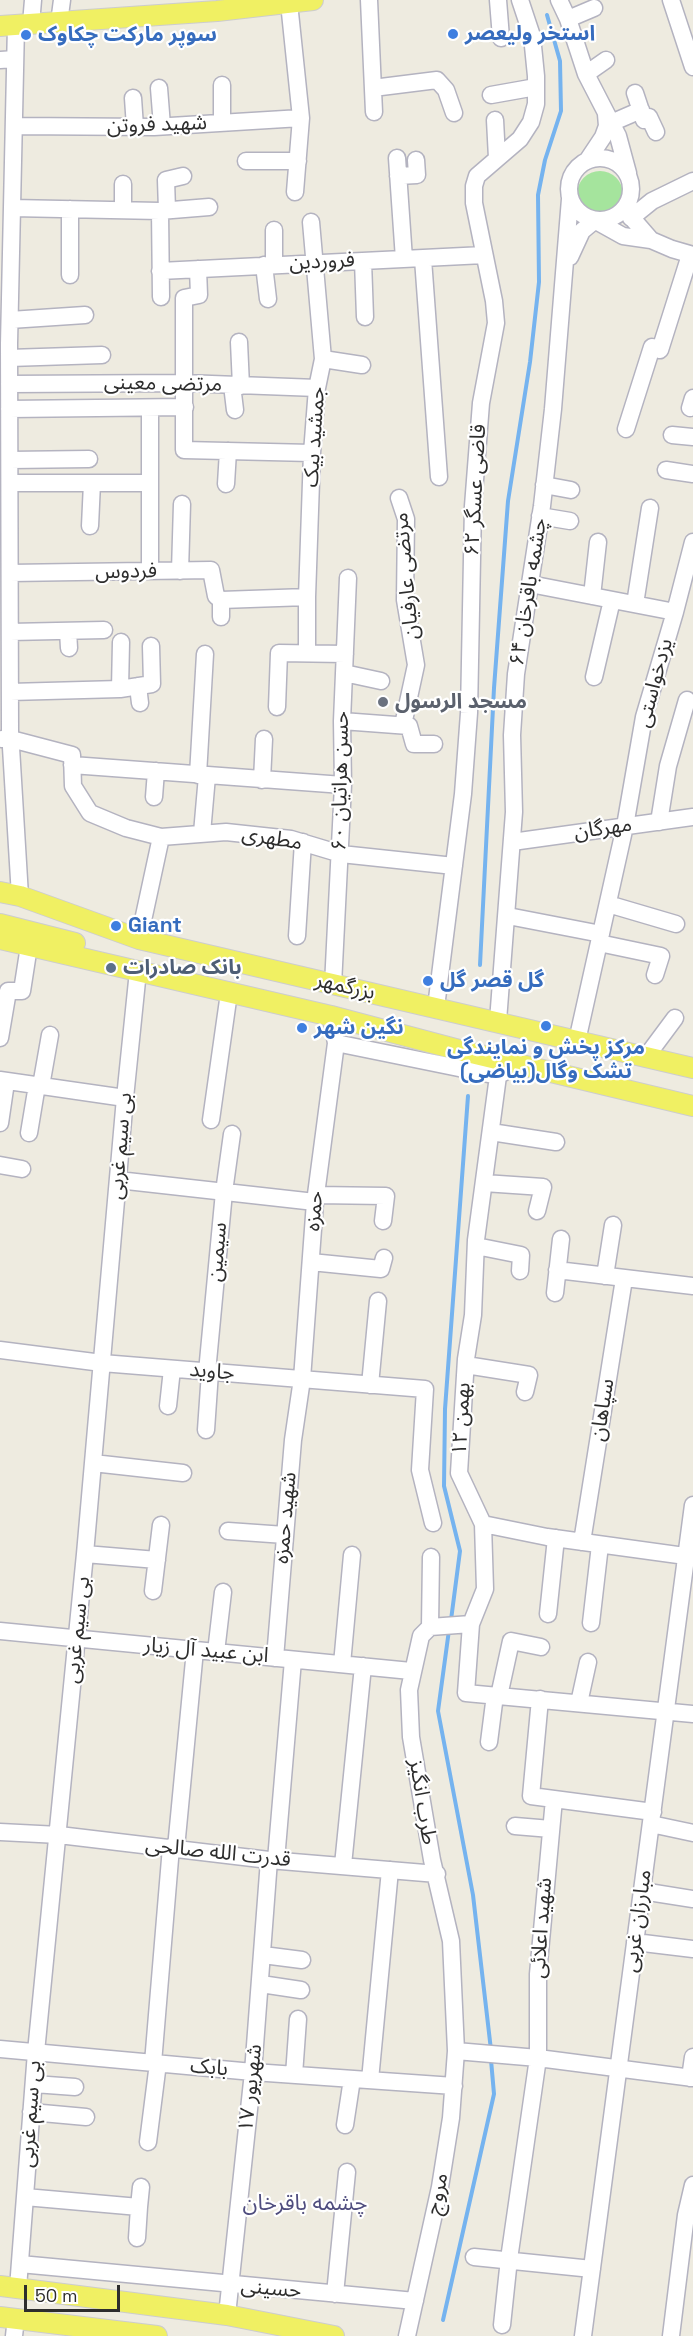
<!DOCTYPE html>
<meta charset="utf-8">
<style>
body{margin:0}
#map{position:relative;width:693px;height:2336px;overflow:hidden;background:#eeebe0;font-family:"Space Grotesk",sans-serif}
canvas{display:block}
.scale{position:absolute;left:24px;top:2285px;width:96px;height:27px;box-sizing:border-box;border:3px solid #2d2d2d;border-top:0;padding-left:8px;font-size:18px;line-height:21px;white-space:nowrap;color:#2d2d2d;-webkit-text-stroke:4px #fff;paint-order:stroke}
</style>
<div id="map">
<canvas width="693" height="2336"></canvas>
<div class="scale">50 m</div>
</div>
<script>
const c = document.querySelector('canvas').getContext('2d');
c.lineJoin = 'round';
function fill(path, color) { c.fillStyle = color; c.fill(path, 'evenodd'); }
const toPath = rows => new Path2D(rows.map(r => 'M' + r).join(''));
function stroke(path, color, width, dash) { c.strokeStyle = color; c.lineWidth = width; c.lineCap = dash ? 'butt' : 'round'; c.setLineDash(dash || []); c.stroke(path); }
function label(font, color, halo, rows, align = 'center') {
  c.font = font + ' "Space Grotesk","Noto Sans Arabic",sans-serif'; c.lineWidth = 4.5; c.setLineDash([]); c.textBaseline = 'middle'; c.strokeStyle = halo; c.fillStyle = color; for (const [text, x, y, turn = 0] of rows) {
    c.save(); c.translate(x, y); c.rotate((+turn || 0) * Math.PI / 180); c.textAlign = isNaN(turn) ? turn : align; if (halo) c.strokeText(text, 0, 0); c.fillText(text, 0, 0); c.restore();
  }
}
const green = toPath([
 '577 194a23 23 0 1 1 46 0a23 23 0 1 1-46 0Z'
]);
const stream = toPath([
 [480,965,494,688,508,501,530,362,539,282,538,195,545,160,561,111,560,61,547,15],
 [451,1620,460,1551,444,1486,445,1409,468,1096],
 [449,1630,438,1711,473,1895,491,2050],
 [443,2320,494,2094,491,2060]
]);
const minor = toPath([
 [369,0,374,112],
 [498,0,501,38],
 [559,0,568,19,586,74,618,136,628,173],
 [671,0,693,67],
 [289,3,301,118,295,192],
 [568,19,594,8],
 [59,23,62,0],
 [31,24,33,0],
 [16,25,9,344,10,731,20,896],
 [0,60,15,59],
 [586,74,606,60],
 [222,85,222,123],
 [159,88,162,126],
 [373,88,437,80,446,90,454,113],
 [635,93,644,120,649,117,656,132],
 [491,95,536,87],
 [133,98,135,127],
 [495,120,497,158],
 [611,123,641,110],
 [14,126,154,127,301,118],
 '569 189a31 31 0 1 1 62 0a31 31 0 1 1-62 0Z',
 [397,158,404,259],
 [246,161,298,161],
 [587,161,603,137,607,126,606,114],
 [398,176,417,175,416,160],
 [12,208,160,211,209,207],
 [70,209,70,275],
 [123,210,123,184],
 [167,210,166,180,183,176],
 [625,210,651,240,672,249,693,255],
 [160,211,161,297],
 [631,218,652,201,693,181],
 [596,221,623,236,651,240],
 [274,230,274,265],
 [570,257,582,231,594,221],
 [423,259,439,477],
 [363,261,365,317],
 [264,265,268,299],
 [198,269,199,295,184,298,184,450,312,453],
 [160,271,484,255],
 [10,320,85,315],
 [239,342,241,386],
 [9,358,102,355],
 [323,359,362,365],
 [9,384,185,383,317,388],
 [232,385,235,410],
 [690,408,693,398],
 [9,409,185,407],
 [626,429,652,347,660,350,690,255],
 [672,435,693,437],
 [10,460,89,459],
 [666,470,693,474],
 [10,483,150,483],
 [226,484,228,451],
 [544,485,571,490],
 [399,498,406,519,405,600,416,665,403,725],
 [540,516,570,521],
 [90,526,92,483],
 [150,571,150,408],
 [180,571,182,504],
 [10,573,211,570,216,596,221,600,221,617],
 [530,584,675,612],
 [592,596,598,542],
 [221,600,307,597],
 [635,604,650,508],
 [68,631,69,648],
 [10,632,104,630],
 [307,653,307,597,312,453,317,388,323,359,311,222],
 [344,673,381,681],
 [594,677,612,600],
 [138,686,140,703],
 [120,689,121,642],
 [10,692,120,689,152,684,151,646],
 [277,707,279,653,345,654],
 [342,721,409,726,414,744,434,744],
 [2,739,11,739,72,755,73,786,90,813,126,828,161,837,226,832,291,839,341,854,454,866],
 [72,765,343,785],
 [198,775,205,654],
 [262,780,264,739],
 [154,797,156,771],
 [659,822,668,766,687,700],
 [202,833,207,776],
 [512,842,693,817],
 [608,904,676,924],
 [508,916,601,934],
 [297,936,303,842],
 [139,939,161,837],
 [599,943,661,956,655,975],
 [333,985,343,785,342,721,348,578],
 [436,1007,463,794,469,713,473,506,481,403,496,323,494,301,474,203,474,186,477,176,520,139,531,122,536,104,536,76,532,36,520,0],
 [498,1021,514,812,512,735,516,674,542,506,553,409,570,199],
 [0,1038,8,991,22,991,29,946],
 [577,1041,625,826,644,717,675,612,693,542],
 [336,1043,498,1076],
 [646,1057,675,1018],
 [519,1063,498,1076,476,1240,473,1315,466,1359,459,1473,483,1524,485,1589,471,1624,466,1693,693,1714],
 [0,1080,125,1098],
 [41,1086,50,1035],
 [211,1120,229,993],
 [0,1123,6,1082],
 [491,1132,556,1142],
 [29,1133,37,1085],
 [0,1165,22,1169],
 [118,1180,315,1202],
 [484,1183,543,1187,537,1211],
 [316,1195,386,1196,383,1221],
 [476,1246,521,1255,520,1271],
 [311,1262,381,1269,384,1258],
 [557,1270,693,1286],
 [605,1276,613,1225],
 [555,1293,561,1239],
 [0,1350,102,1363,425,1389,420,1470,433,1523],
 [466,1365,529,1375,525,1392],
 [207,1372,224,1192,232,1134],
 [370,1385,378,1301],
 [168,1406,172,1369],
 [206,1430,210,1372],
 [93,1463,183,1473],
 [483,1524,547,1537,693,1557],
 [228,1531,285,1535],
 [582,1542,624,1279],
 [85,1554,157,1560],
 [153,1591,161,1525],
 [548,1614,556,1538],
 [591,1623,600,1545],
 [430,1627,471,1624],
 [0,1631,411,1671],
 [216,1652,223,1592],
 [275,1658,293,1440,302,1379,315,1202,336,1043,331,1016],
 [342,1664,352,1555],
 [499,1696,511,1641,541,1647],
 [540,1699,531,1796,653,1812],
 [579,1703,588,1662],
 [489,1742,495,1695],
 [651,1824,693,1833],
 [515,1826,551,1829],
 [0,1832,59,1835,269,1860,437,1874],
 [176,1848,195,1650],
 [276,1860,293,1660],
 [343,1865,363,1666],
 [642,1891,693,1899],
 [635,1942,693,1949],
 [263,1955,302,1960],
 [261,1984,301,1990],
 [0,2049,253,2072,454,2086],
 [456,2051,538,2058,693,2078],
 [153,2063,171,1847],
 [294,2075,298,2019],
 [690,2078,693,2057],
 [370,2080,390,1870],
 [34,2084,75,2087],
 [31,2112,86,2117],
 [345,2125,352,2079],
 [148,2142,158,2063],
 [25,2197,139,2207,137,2238],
 [139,2207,141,2187],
 [474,2257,592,2269],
 [20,2264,415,2301],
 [18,2288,36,2052,85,1554,125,1098,138,971],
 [335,2294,347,2172],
 [227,2315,253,2072,269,1860],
 [502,2325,509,2259,538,2058,538,1974,554,1799],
 [14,2336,16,2318],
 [407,2336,440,2187,451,2118,456,2051,451,1941,432,1860,411,1737,409,1690,421,1636,430,1627,431,1557],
 [583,2336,693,1505],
 [671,2336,686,2215,693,2185]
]);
const major = toPath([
 [0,26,217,11,313,0],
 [0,892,20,896,139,939,693,1068],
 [0,924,75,943],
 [0,939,331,1016,459,1050,693,1106],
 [0,2286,227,2315,334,2336],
 [0,2317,157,2336]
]);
const markers = [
 [453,34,6,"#3f7fe0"],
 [26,35,6,"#3f7fe0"],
 [383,702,6,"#6b7280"],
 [116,926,6,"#3f7fe0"],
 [111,968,6,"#5c6f8a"],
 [428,981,6,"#3f7fe0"],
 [546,1026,6,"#3f7fe0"],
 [302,1028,6,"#3f7fe0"]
];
const shopNames = [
 ["استخر ولیعصر",465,34],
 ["سوپر مارکت چکاوک",38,35],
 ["Giant",128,926],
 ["گل قصر گل",440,981],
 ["نگین شهر",314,1028],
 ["مرکز پخش و نمایندگی",546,1048,"center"],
 ["تشک وگال(بیاضی)",546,1072,"center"]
];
const streetNames = [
 ["شهید فروتن",157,125,-2],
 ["فروردین",322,262,-3],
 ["مرتضی معینی",163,384,1],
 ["جمشید بیک",315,437,-86],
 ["قاضی عسگر ۶۲",476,490,-87],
 ["فردوس",126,572,-1],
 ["مرتضی عارفیان",407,576,-95],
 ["چشمه باقرخان ۶۴",529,592,-81],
 ["یزدخواستی",655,683,-75],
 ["حسن هراتیان ۶۰",341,781,-89],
 ["مهرگان",603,829,-8],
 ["مطهری",272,839,9],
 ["بزرگمهر",345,987,13],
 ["بی سیم غربی",121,1146,-85],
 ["حمزه",315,1211,-85],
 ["سیمین",218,1252,-85],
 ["جاوید",212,1372,5],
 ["سپاهان",603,1410,-81],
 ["۱۲ بهمن",462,1419,-87],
 ["شهید حمزه",286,1518,-85],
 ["بی سیم غربی",78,1630,-84],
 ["ابن عبید آل زیار",206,1651,5],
 ["طرب انگیز",422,1802,81],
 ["قدرت الله صالحی",218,1853,6],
 ["مبارزان غربی",638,1921,-82],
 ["شهید اعلائی",542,1928,-86],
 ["بابک",209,2068,5],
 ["۱۷ شهریور",251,2088,-84],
 ["بی سیم غربی",31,2114,-86],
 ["مروج",438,2194,-79],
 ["حسینی",271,2289,5]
];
const worshipNames = [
 ["مسجد الرسول",395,702]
];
const serviceNames = [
 ["بانک صادرات",123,968]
];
const neighbourhoodNames = [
 ["چشمه باقرخان",305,2204]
];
fill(green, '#a5e49d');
stroke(stream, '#75b3ef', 4);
stroke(minor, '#b4b3c0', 19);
stroke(major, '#cdcdcd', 22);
stroke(minor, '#fff', 16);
stroke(major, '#f0f063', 20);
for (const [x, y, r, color] of markers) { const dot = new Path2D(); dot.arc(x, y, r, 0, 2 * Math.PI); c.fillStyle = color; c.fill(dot); stroke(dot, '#fff', 2); }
label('bold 21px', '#366cbe', '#fff', shopNames, 'left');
label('21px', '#2d2d2d', '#fff', streetNames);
label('bold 21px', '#5b616d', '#fff', worshipNames, 'left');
label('bold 21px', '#4e5e75', '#fff', serviceNames, 'left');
label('22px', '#4f4d7e', '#fff', neighbourhoodNames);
</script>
